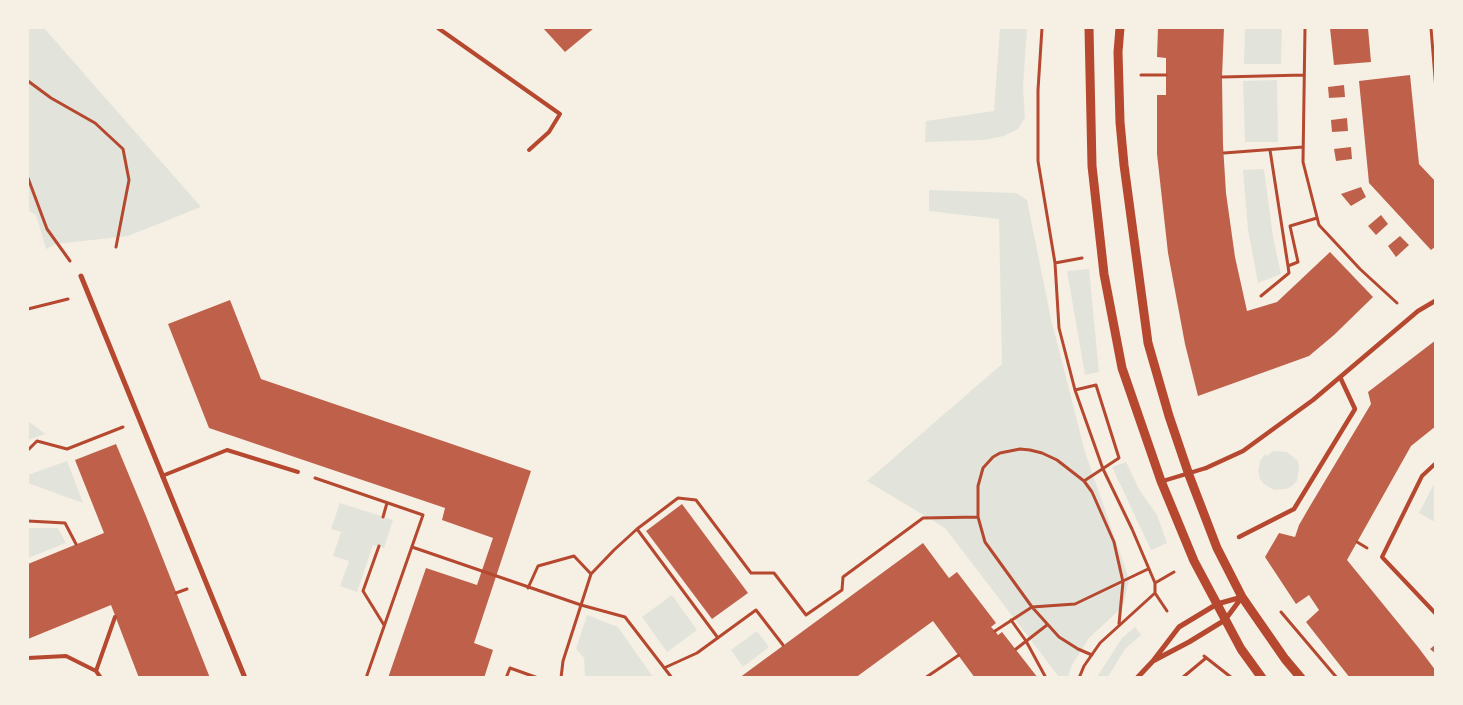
<!DOCTYPE html>
<style>
body{margin:0}
#map{position:relative;width:1463px;height:705px;overflow:hidden;background:#f6efe4;font-family:"Fira Sans Condensed",sans-serif}
canvas{display:block}
.frame{position:absolute;inset:0;border:29px solid #f6efe4;pointer-events:none}
</style>
<div id="map">
<canvas width="1463" height="705"></canvas>
<div class="frame"></div>
</div>
<script>
const c = document.querySelector('canvas').getContext('2d');
c.lineJoin = 'round';
function fill(path, color) { c.fillStyle = color; c.fill(path, 'evenodd'); }
const toPath = rows => new Path2D(rows.map(r => 'M' + r).join(''));
function stroke(path, color, width, dash) { c.strokeStyle = color; c.lineWidth = width; c.lineCap = dash ? 'butt' : 'round'; c.setLineDash(dash || []); c.stroke(path); }
const green = toPath([
 [28,28,44,28,201,207,128,236,56,244,46,249,36,215,28,210],
 [1000,28,1027,28,1023,87,1025,118,1018,129,1004,136,984,140,925,142,926,121,994,111],
 [1245,28,1282,28,1281,64,1244,64],
 [1277,80,1278,142,1245,142,1243,81],
 [1264,169,1273,237,1281,274,1258,283,1248,230,1243,170],
 [929,190,1016,193,1027,200,1051,319,1085,452,1129,579,1124,603,1117,612,1089,638,1072,665,1068,677,1059,677,945,528,867,481,1002,364,999,219,929,211],
 [1089,269,1099,372,1085,375,1067,271],
 [28,421,45,434,28,440],
 [1273,451,1287,452,1298,461,1299,468,1297,481,1292,486,1286,489,1274,490,1264,484,1260,479,1258,471,1260,461,1265,454,1267,456],
 [67,461,83,503,28,483,28,475],
 [1126,462,1140,491,1157,515,1167,543,1151,550,1112,467],
 [1435,482,1435,522,1419,513],
 [340,503,393,520,384,548,373,545,357,592,340,586,349,561,333,556,341,532,331,529],
 [28,528,58,528,66,543,28,558],
 [672,595,697,630,667,652,642,617],
 [587,615,618,627,653,677,585,677,584,658,576,649],
 [1135,627,1141,635,1125,649,1108,677,1097,677,1122,638],
 [757,631,769,647,743,667,731,650]
]);
const building = toPath([
 [543,28,594,28,565,52],
 [1158,28,1224,28,1222,77,1223,145,1226,193,1235,257,1247,311,1277,302,1330,252,1373,297,1334,335,1309,356,1198,396,1185,344,1168,253,1157,154,1157,95,1166,95,1166,58,1157,57],
 [1330,28,1368,28,1371,62,1334,65],
 [1410,75,1419,164,1436,182,1436,246,1431,250,1369,183,1359,81],
 [1344,85,1345,97,1329,98,1328,87],
 [1347,118,1348,131,1332,132,1331,120],
 [1351,147,1352,159,1336,161,1334,149],
 [1361,187,1366,197,1351,206,1341,194],
 [1381,215,1388,224,1376,235,1368,226],
 [1400,236,1409,245,1396,257,1388,246],
 [230,300,261,379,531,471,474,643,493,650,484,678,388,678,426,568,477,585,493,538,442,520,445,508,209,428,168,324],
 [1436,340,1436,426,1411,446,1347,560,1418,647,1436,671,1436,678,1350,678,1306,622,1319,610,1309,595,1296,604,1265,557,1279,533,1295,537,1299,525,1310,506,1371,404,1368,392],
 [116,444,146,516,210,678,139,678,111,605,28,639,28,564,104,533,75,460],
 [682,504,748,593,712,619,646,531],
 [923,543,949,578,957,572,996,623,991,627,995,631,998,635,1002,632,1038,678,975,678,933,621,855,678,739,678],
 [1436,644,1436,654,1430,649]
]);
const path = toPath([
 [1042,28,1038,90,1038,161,1055,263,1059,328,1075,390,1103,469,1132,529,1155,583,1155,593,1167,611],
 [1305,28,1303,162,1319,225,1360,269,1397,303],
 [1431,28,1436,90],
 [1141,75,1166,75],
 [1222,77,1304,75],
 [28,81,51,98,95,123,123,149,129,180,116,247],
 [1270,150,1288,266,1298,262,1290,226,1317,218],
 [1224,153,1303,147],
 [28,178,47,229,70,261],
 [1055,263,1082,258],
 [1261,296,1289,273,1288,266],
 [28,309,68,299],
 [1075,390,1096,385,1119,458,1084,481],
 [28,450,37,441,67,449,123,427],
 [315,478,423,515,366,678],
 [383,517,387,503],
 [978,517,985,542,1032,607,1059,637,1078,649,1092,655],
 [28,521,65,523,76,544],
 [637,529,718,638],
 [1357,542,1367,548],
 [379,546,363,591,384,625],
 [412,547,581,605,591,574,614,550,637,529,678,498,696,500,751,573,774,573,806,615,842,590,843,577,923,518,978,517,978,486,983,468,993,457,1000,453,1020,449,1030,450,1042,453,1057,460,1084,481,1092,492,1114,542,1123,582,1119,624],
 [1155,583,1174,572],
 [528,588,538,566,574,556,591,574],
 [176,593,187,589],
 [1281,612,1337,678],
 [1011,620,1026,641,1046,678],
 [995,631,1032,607,1075,604,1148,569],
 [1016,649,1047,625],
 [1204,656,1232,678],
 [664,668,697,653,756,610,783,645],
 [506,678,510,668,538,678],
 [561,678,563,661,581,605,625,617,672,678],
 [925,678,959,655],
 [1079,678,1084,666,1100,643,1155,593],
 [1182,678,1206,658]
]);
const service = toPath([
 [438,28,560,114,549,132,529,150],
 [1436,463,1422,476,1382,557,1436,614],
 [162,476,227,450,298,472],
 [1163,481,1206,468],
 [28,658,66,656,96,671,101,678],
 [96,671,115,617]
]);
const pedestrian = toPath([
 [1206,468,1243,451,1313,400,1418,311,1435,301],
 [1239,537,1294,509,1355,409,1340,377]
]);
const minor = toPath([
 [81,276,245,678],
 [1242,597,1225,620,1189,642,1153,661,1179,627,1217,604,1242,597],
 [1137,678,1153,661]
]);
const tertiary = toPath([
 [1089,28,1092,166,1104,274,1122,368,1161,481,1194,561,1241,649,1262,678],
 [1120,28,1118,52,1120,122,1124,165,1148,343,1169,416,1189,475,1217,548,1242,597,1285,659,1301,678]
]);
fill(green, '#e2e4dc');
fill(building, '#bf614a');
stroke(path, '#b5482f', 3);
stroke(service, '#b5482f', 4);
stroke(pedestrian, '#b5482f', 4.5);
stroke(minor, '#b5482f', 5);
stroke(tertiary, '#b5482f', 9);
</script>
